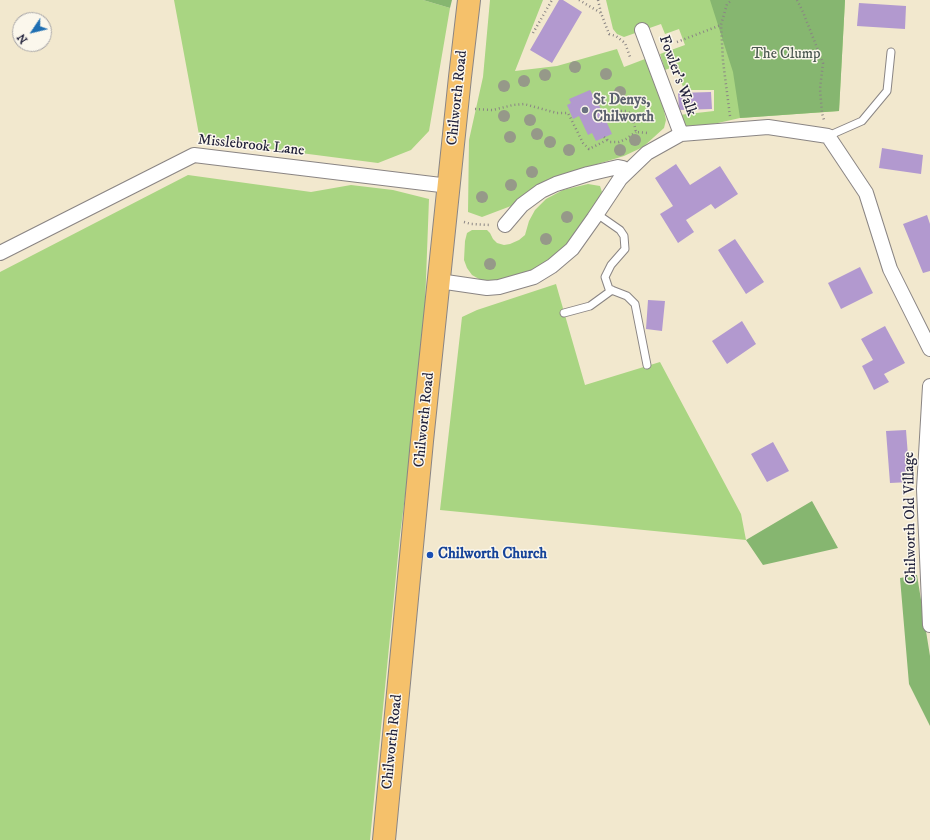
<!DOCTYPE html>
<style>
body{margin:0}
#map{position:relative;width:930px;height:840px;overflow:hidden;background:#f2e8ce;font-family:"IM FELL DW Pica",serif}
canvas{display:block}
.north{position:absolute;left:12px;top:12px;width:40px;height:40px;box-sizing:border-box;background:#fbf7ec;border:1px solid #a4a2a5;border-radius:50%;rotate:235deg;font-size:11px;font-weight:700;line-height:16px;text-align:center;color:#22223b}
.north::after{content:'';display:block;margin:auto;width:14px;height:18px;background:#1f6fb2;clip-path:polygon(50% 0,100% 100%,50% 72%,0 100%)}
</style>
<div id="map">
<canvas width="930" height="840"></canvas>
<div class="north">N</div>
</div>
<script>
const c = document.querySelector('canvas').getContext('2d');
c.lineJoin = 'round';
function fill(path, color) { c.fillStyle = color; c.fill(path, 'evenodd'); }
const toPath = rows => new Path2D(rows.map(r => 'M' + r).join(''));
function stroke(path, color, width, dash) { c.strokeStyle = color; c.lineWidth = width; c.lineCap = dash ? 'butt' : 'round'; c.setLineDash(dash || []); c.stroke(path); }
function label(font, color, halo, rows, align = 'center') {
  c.font = font + ' "IM FELL DW Pica",serif'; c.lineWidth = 3; c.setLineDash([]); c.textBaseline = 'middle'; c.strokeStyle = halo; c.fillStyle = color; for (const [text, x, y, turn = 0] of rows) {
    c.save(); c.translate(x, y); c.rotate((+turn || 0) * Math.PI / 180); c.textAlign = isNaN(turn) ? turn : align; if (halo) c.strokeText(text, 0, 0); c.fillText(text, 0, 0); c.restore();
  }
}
const green = toPath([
 [174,0,423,0,450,8,429,131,411,150,378,163,200,140],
 [490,0,543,0,515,71,557,66,617,49,624,67,645,59,662,102,666,120,664,128,643,147,624,156,548,179,511,206,482,217,468,212,469,140,483,77],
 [606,0,845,0,839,111,740,118,709,125,687,128,682,123,679,115,714,111,714,90,684,90,676,66,665,70,660,54,685,45,679,29,665,34,661,24,624,37,617,34,613,29],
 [188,175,311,192,351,185,393,190,429,199,423,358,400,535,370,840,0,840,0,272],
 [588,184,600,186,602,192,600,199,566,246,555,256,522,278,487,282,479,279,472,275,467,268,464,260,465,241,467,233,472,230,487,230,490,233,493,239,497,243,504,245,510,244,519,240,525,235,529,221,535,210,546,199,563,190],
 [556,284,585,385,660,362,741,514,746,540,440,510,462,317,477,310]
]);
const forest = toPath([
 [423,0,452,0,450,8],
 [710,0,845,0,839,111,740,118,733,72],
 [812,501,838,548,763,565,746,540],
 [917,575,930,656,930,726,909,684,900,578]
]);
const building = toPath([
 [559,0,563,0,582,12,552,63,530,50],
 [859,3,906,6,905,29,857,26],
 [590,90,594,97,600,94,604,103,599,105,612,134,596,141,592,133,588,135,579,116,573,119,567,105,571,103,569,99],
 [711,92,712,109,679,110,678,93],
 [882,148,923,155,921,174,879,168],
 [676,164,690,185,720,166,738,194,715,209,711,204,686,220,694,232,678,243,660,214,673,206,655,178],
 [927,215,930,224,930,271,923,273,903,224],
 [735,239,764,282,746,294,718,250],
 [860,267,873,293,841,309,828,283],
 [648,300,665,301,662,331,646,329],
 [742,321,756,344,727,364,712,341],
 [885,326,905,363,884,374,889,382,874,390,862,366,873,360,861,339],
 [906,430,910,482,890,483,886,431],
 [773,442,789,471,767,482,751,454]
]);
const path = toPath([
 [579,0,601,13,609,34,616,36,625,43,630,57],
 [598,0,601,13],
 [797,0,803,12,823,63,820,89,822,113,824,120],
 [533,33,552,0],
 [677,42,721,25],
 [475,109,493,110,513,105,524,104,557,113,568,113,583,143,589,149,607,140],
 [610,116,620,111,627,111,632,115,636,132,648,133],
 [730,116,723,61,721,25,727,4,732,0],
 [604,137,610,142,619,142,626,139,636,132],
 [464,222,471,224,491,225]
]);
const lane = toPath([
 [828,136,862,121,887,91,891,52],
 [597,214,620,230,624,236,625,249,611,265,605,277,609,289,627,296,635,304,647,365],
 [564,313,590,306,612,290]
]);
const street = toPath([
 [642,30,681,134],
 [505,225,522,205,541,191,556,184,588,174,618,167,623,168,627,172],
 [0,253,194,155,449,186],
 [439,281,487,288,499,287,534,277,552,266,572,249,594,218,620,179,647,153,681,134,768,127,828,136,866,193,890,269,930,349],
 [930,386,924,489,930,625]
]);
const primary = toPath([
 [384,840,422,441,460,77,469,0]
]);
const trees = [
 [575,67],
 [606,74],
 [545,75],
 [524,81],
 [504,86],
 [620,92],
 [504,116],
 [530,120],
 [537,134],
 [510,137],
 [635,140],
 [550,142],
 [569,150],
 [620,150],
 [532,172],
 [511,185],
 [482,197],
 [567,217],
 [546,239],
 [490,264]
];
const markers = [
 [585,110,4,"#6b7280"],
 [430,555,4,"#1a4fb4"]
];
const parkNames = [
 ["The Clump",786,55]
];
const streetNames = [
 ["Fowler's Walk",677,76,70],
 ["Chilworth Road",458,98,-84],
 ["Misslebrook Lane",251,146,6],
 ["Chilworth Road",425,420,-84],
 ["Chilworth Old Village",911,518,-91],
 ["Chilworth Road",393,742,-84]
];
const worshipNames = [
 ["St Denys,",593,101],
 ["Chilworth",593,118]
];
const transitNames = [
 ["Chilworth Church",438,555]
];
fill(green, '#a9d582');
fill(forest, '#86b670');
fill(building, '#b299cf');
stroke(lane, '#8a8584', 9);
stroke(street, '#8a8584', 16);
stroke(primary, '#8a8584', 24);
stroke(path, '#8a8584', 2.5, [1, 3]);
stroke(lane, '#fff', 7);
stroke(street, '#fff', 14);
stroke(primary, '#f5c16b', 22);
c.fillStyle = '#969989';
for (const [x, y] of trees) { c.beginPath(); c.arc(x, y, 6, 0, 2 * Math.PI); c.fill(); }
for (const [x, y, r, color] of markers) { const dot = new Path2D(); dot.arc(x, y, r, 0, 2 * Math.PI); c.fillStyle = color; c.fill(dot); stroke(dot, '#fbf7ec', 1.5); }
label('15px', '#4a5850', '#fbf7ec', parkNames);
label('15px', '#22223b', '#fbf7ec', streetNames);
label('bold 15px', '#5b616d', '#fbf7ec', worshipNames, 'left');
label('bold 15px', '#164399', '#fbf7ec', transitNames, 'left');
</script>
